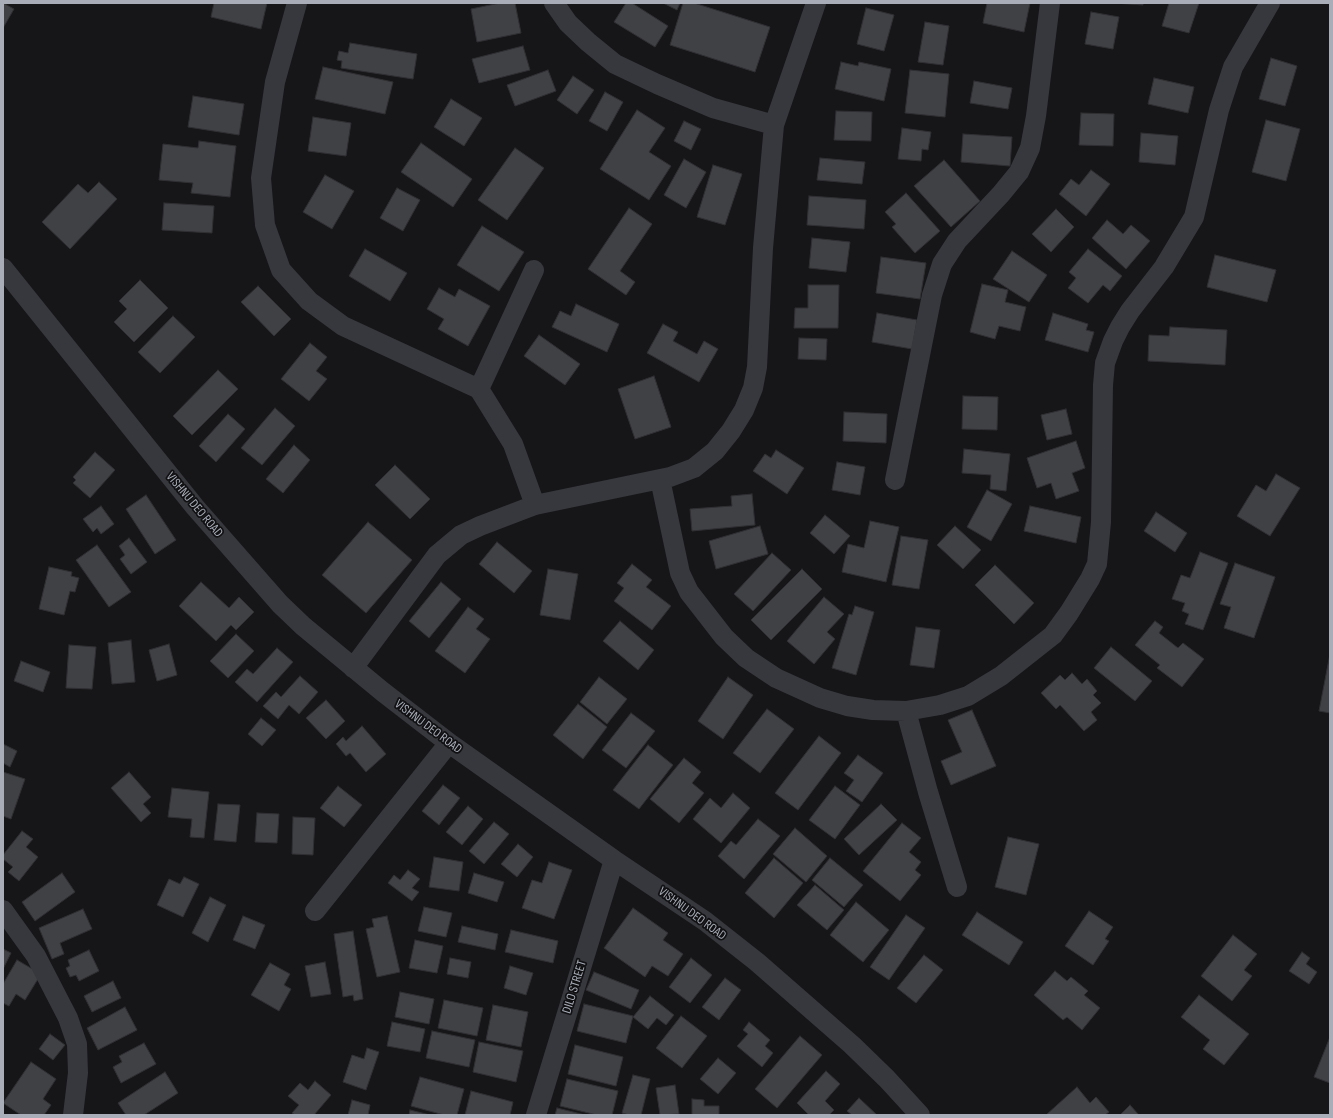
<!DOCTYPE html>
<style>
body{margin:0}
#map{position:relative;width:1333px;height:1118px;overflow:hidden;background:#161618;font-family:"Sofia Sans Condensed",sans-serif}
canvas{display:block}
.frame{position:absolute;inset:0;border:4px solid #a8adb8;pointer-events:none}
</style>
<div id="map">
<canvas width="1333" height="1118"></canvas>
<div class="frame"></div>
</div>
<script>
const c = document.querySelector('canvas').getContext('2d');
c.lineJoin = 'round';
function fill(path, color) { c.fillStyle = color; c.fill(path, 'evenodd'); }
const toPath = rows => new Path2D(rows.map(r => 'M' + r).join(''));
function stroke(path, color, width, dash) { c.strokeStyle = color; c.lineWidth = width; c.lineCap = dash ? 'butt' : 'round'; c.setLineDash(dash || []); c.stroke(path); }
function label(font, color, halo, rows, align = 'center') {
  c.font = font + ' "Sofia Sans Condensed",sans-serif'; c.lineWidth = 3.5; c.setLineDash([]); c.textBaseline = 'middle'; c.strokeStyle = halo; c.fillStyle = color; for (const [text, x, y, turn = 0] of rows) {
    c.save(); c.translate(x, y); c.rotate((+turn || 0) * Math.PI / 180); c.textAlign = isNaN(turn) ? turn : align; if (halo) c.strokeText(text, 0, 0); c.fillText(text, 0, 0); c.restore();
  }
}
const building = toPath([
 [3,3,14,9,3,28,3,3],
 [214,3,267,3,261,29,211,17,214,3],
 [500,3,515,3,521,33,477,42,471,9,500,3],
 [626,3,632,3,668,26,655,47,614,22,626,3],
 [663,3,680,3,677,10,663,3],
 [683,3,694,3,770,27,755,72,670,45,683,3],
 [987,3,1030,3,1024,32,983,23,987,3],
 [1114,3,1143,3,1143,5,1114,3],
 [1169,3,1199,3,1189,33,1162,26,1169,3],
 [866,8,894,15,884,51,857,44,866,8],
 [1091,12,1119,17,1113,49,1085,44,1091,12],
 [925,22,949,26,943,65,918,62,925,22],
 [350,43,417,54,413,79,341,68,342,61,337,60,339,51,348,53,350,43],
 [523,46,530,70,479,83,472,59,523,46],
 [1271,58,1297,66,1285,106,1259,99,1271,58],
 [841,62,858,66,859,62,891,69,884,101,835,89,841,62],
 [323,67,393,82,385,114,315,99,323,67],
 [548,70,556,91,515,106,507,85,548,70],
 [910,70,949,74,945,117,905,113,910,70],
 [573,76,594,90,577,114,557,100,573,76],
 [1154,78,1194,87,1188,113,1148,104,1154,78],
 [974,81,1012,88,1008,109,970,103,974,81],
 [605,92,623,102,607,131,589,121,605,92],
 [193,96,244,104,239,135,188,127,193,96],
 [451,99,482,118,464,146,434,127,451,99],
 [637,110,665,128,649,152,671,166,649,200,600,169,637,110],
 [836,111,872,112,871,141,834,140,836,111],
 [1081,113,1114,114,1113,146,1079,145,1081,113],
 [313,117,351,123,346,156,308,151,313,117],
 [1266,120,1300,129,1286,181,1252,172,1266,120],
 [684,121,701,129,691,150,674,141,684,121],
 [902,128,931,132,928,150,922,149,921,161,898,159,902,128],
 [1141,133,1178,136,1175,165,1139,162,1141,133],
 [963,134,1012,137,1010,166,961,162,963,134],
 [199,141,236,146,230,197,191,193,193,183,159,180,163,144,198,148,199,141],
 [421,143,472,179,453,207,401,172,421,143],
 [515,148,544,168,507,220,478,200,515,148],
 [820,158,865,162,862,184,817,180,820,158],
 [684,159,706,172,686,208,664,195,684,159],
 [944,160,980,201,951,227,914,186,944,160],
 [713,165,742,174,725,225,697,217,713,165],
 [1091,170,1110,184,1086,216,1059,194,1071,179,1079,185,1091,170],
 [325,175,354,191,332,229,303,212,325,175],
 [99,182,117,199,70,249,42,222,78,184,88,193,99,182],
 [397,188,420,200,403,231,380,218,397,188],
 [906,193,940,231,915,253,892,227,896,224,885,212,906,193],
 [809,196,866,200,864,229,807,225,809,196],
 [164,203,214,206,212,233,162,230,164,203],
 [629,208,652,224,620,271,635,282,626,295,588,269,629,208],
 [1056,209,1074,227,1051,252,1032,234,1056,209],
 [1107,220,1123,234,1131,225,1150,241,1126,269,1092,238,1107,220],
 [482,226,524,252,499,291,457,265,482,226],
 [812,238,850,242,846,272,809,268,812,238],
 [365,249,407,273,390,301,349,276,365,249],
 [1088,249,1122,276,1110,291,1103,285,1088,303,1068,288,1076,278,1069,272,1088,249],
 [1012,251,1047,275,1029,302,993,279,1012,251],
 [1215,255,1276,270,1267,302,1207,287,1215,255],
 [881,257,926,263,920,299,876,293,881,257],
 [140,280,168,308,134,342,114,322,127,309,119,301,140,280],
 [982,284,1008,290,1005,302,1026,307,1020,331,999,326,995,339,970,332,982,284],
 [808,285,839,285,838,328,794,328,795,308,808,308,808,285],
 [258,286,291,319,274,336,241,302,258,286],
 [439,288,455,297,459,289,490,306,468,346,438,329,444,319,427,309,439,288],
 [576,304,619,324,607,352,552,327,560,311,571,316,576,304],
 [877,313,917,320,912,349,872,342,877,313],
 [1053,313,1088,324,1086,330,1094,332,1088,352,1045,340,1053,313],
 [173,316,195,337,160,373,138,352,173,316],
 [663,324,678,332,673,341,697,354,704,341,718,349,699,382,647,353,663,324],
 [1170,327,1227,330,1225,365,1148,361,1149,335,1169,336,1170,327],
 [539,335,580,364,565,385,524,356,539,335],
 [799,338,827,339,826,360,798,359,799,338],
 [310,343,327,357,316,371,327,379,309,401,281,379,310,343],
 [218,370,238,389,192,435,173,416,218,370],
 [654,376,671,427,635,439,618,389,654,376],
 [963,396,998,397,997,430,962,429,963,396],
 [275,408,295,426,262,465,241,448,275,408],
 [1066,409,1072,434,1047,440,1041,415,1066,409],
 [844,412,887,414,886,443,843,441,844,412],
 [228,414,245,429,216,462,199,446,228,414],
 [1076,441,1085,468,1072,473,1079,491,1056,499,1051,483,1037,488,1027,458,1076,441],
 [294,445,310,460,283,493,266,479,294,445],
 [964,449,1010,454,1006,491,990,489,991,475,962,473,964,449],
 [776,450,804,468,787,494,753,471,765,454,771,458,776,450],
 [95,452,115,470,90,498,73,483,76,480,73,477,95,452],
 [837,462,865,467,860,495,832,490,837,462],
 [395,465,430,499,410,519,375,485,395,465],
 [1276,474,1300,488,1270,536,1237,516,1256,485,1266,491,1276,474],
 [987,490,1012,504,991,541,967,527,987,490],
 [752,494,755,525,692,531,690,509,732,506,731,496,752,494],
 [146,495,176,540,155,554,126,509,146,495],
 [101,506,114,524,101,534,97,528,93,532,83,519,101,506],
 [1030,506,1081,517,1076,543,1024,531,1030,506],
 [1156,512,1187,533,1175,552,1144,531,1156,512],
 [825,515,850,536,834,554,810,533,825,515],
 [870,521,899,527,886,582,842,572,848,544,864,548,870,521],
 [368,522,412,560,366,613,322,575,368,522],
 [760,526,768,554,716,569,709,541,760,526],
 [955,526,981,550,963,569,937,545,955,526],
 [901,536,928,540,919,589,892,585,901,536],
 [129,538,147,562,131,574,120,559,125,555,119,546,129,538],
 [497,542,532,571,514,593,479,564,497,542],
 [97,545,131,592,109,607,76,560,97,545],
 [1200,552,1228,563,1203,630,1185,624,1189,614,1182,611,1185,603,1172,599,1181,575,1190,578,1200,552],
 [772,553,791,570,753,611,734,594,772,553],
 [1235,563,1275,577,1254,638,1224,628,1231,607,1220,604,1235,563],
 [632,564,652,580,646,587,671,606,652,630,614,601,624,588,617,583,632,564],
 [995,565,1034,603,1014,624,975,585,995,565],
 [49,567,72,572,71,576,79,578,75,592,70,591,64,615,39,609,49,567],
 [548,569,578,574,570,620,540,615,548,569],
 [802,569,822,589,771,640,751,620,802,569],
 [201,582,229,608,239,597,254,612,236,630,231,625,216,641,179,606,201,582],
 [441,582,461,599,429,638,409,621,441,582],
 [824,597,844,614,827,632,835,639,814,664,787,641,824,597],
 [855,606,874,612,856,675,832,668,849,614,852,615,855,606],
 [468,607,484,619,476,629,490,639,465,673,435,651,468,607],
 [620,621,654,650,638,670,603,641,620,621],
 [1155,621,1163,627,1159,633,1178,648,1183,643,1204,659,1182,687,1157,668,1160,665,1135,645,1155,621],
 [916,627,940,630,934,668,910,665,916,627],
 [236,634,254,651,228,678,210,661,236,634],
 [131,640,135,682,112,684,108,643,131,640],
 [169,644,177,675,157,681,149,650,169,644],
 [69,645,96,647,92,689,66,688,69,645],
 [1111,647,1152,681,1135,701,1094,668,1111,647],
 [277,648,293,662,257,702,235,682,247,669,253,674,277,648],
 [1330,654,1330,713,1319,711,1330,654],
 [21,661,50,672,43,692,14,681,21,661],
 [1072,673,1082,684,1087,679,1097,691,1093,695,1101,703,1091,712,1097,720,1084,731,1060,705,1056,709,1041,693,1060,675,1065,680,1072,673],
 [300,676,318,692,299,714,289,705,278,719,263,706,276,692,281,697,300,676],
 [599,677,627,699,607,724,580,702,599,677],
 [728,677,753,695,723,739,698,721,728,677],
 [326,700,345,721,326,739,306,718,326,700],
 [578,704,607,727,583,759,553,735,578,704],
 [767,709,794,729,760,773,733,753,767,709],
 [972,710,996,766,951,785,941,761,962,752,948,720,972,710],
 [631,713,655,731,626,768,602,750,631,713],
 [261,718,276,730,262,746,248,734,261,718],
 [362,726,386,754,366,772,350,753,346,756,336,744,343,737,346,741,362,726],
 [819,736,841,753,798,810,775,793,819,736],
 [3,744,17,751,10,767,3,763,3,744],
 [648,745,673,765,639,809,613,790,648,745],
 [858,755,883,773,862,802,846,791,854,780,844,773,858,755],
 [684,758,701,772,692,783,704,793,679,823,650,799,684,758],
 [3,772,25,779,11,819,3,816,3,772],
 [129,772,151,797,143,804,151,813,141,822,111,788,129,772],
 [443,785,460,798,439,825,422,811,443,785],
 [338,786,362,805,344,827,320,808,338,786],
 [835,786,860,805,835,839,809,820,835,786],
 [172,788,209,792,204,838,190,837,192,819,168,817,172,788],
 [733,793,750,808,721,843,693,819,710,798,721,808,733,793],
 [218,804,240,805,236,842,214,840,218,804],
 [881,804,897,820,859,855,844,839,881,804],
 [468,806,483,819,462,845,446,832,468,806],
 [257,813,279,814,277,843,255,842,257,813],
 [293,817,315,818,313,855,292,854,293,817],
 [758,819,780,836,744,879,718,856,731,841,736,845,758,819],
 [494,822,509,834,484,864,469,851,494,822],
 [902,823,921,838,909,852,921,862,915,870,921,875,900,901,863,871,902,823],
 [795,828,827,856,806,882,773,854,795,828],
 [22,831,33,839,26,847,38,857,19,881,8,872,13,867,3,859,3,855,22,831],
 [1008,837,1039,844,1026,895,995,887,1008,837],
 [518,844,533,857,517,877,501,864,518,844],
 [434,857,463,862,459,891,429,887,434,857],
 [774,858,803,883,774,918,745,893,774,858],
 [830,858,863,885,844,907,812,880,830,858],
 [549,862,572,870,554,919,522,908,532,880,542,883,549,862],
 [408,870,420,879,412,888,419,892,412,901,388,883,394,875,400,880,408,870],
 [62,873,75,892,35,921,22,902,62,873],
 [474,873,504,882,497,902,468,893,474,873],
 [184,877,199,884,183,917,157,905,169,879,180,884,184,877],
 [815,885,844,910,827,930,797,905,815,885],
 [210,897,226,905,208,942,192,933,210,897],
 [856,902,889,930,863,962,830,935,856,902],
 [424,907,452,913,446,937,418,931,424,907],
 [633,908,668,933,663,940,683,954,668,976,652,966,645,977,604,948,633,908],
 [83,909,92,929,60,943,64,954,52,959,39,928,83,909],
 [1089,911,1113,927,1105,939,1109,941,1093,965,1065,946,1089,911],
 [977,912,1023,942,1009,965,962,935,977,912],
 [906,915,925,928,889,980,870,967,906,915],
 [243,916,265,925,255,949,233,940,243,916],
 [387,916,400,972,377,977,366,929,374,927,372,919,387,916],
 [462,926,498,934,495,950,458,942,462,926],
 [511,930,558,941,553,963,505,952,511,930],
 [353,931,363,999,354,1001,353,995,343,997,334,934,353,931],
 [1233,935,1257,954,1244,970,1252,976,1232,1001,1201,976,1233,935],
 [415,940,443,946,437,973,409,968,415,940],
 [3,949,11,953,3,969,3,949],
 [89,950,99,971,79,981,76,975,70,977,66,968,70,966,68,960,89,950],
 [1302,952,1310,958,1306,964,1317,972,1309,984,1289,971,1302,952],
 [924,955,943,970,916,1003,897,988,924,955],
 [450,958,471,962,468,978,447,974,450,958],
 [691,958,712,975,690,1003,669,987,691,958],
 [17,960,41,974,25,1000,16,994,9,1006,3,1003,3,984,17,960],
 [325,962,331,994,311,997,305,966,325,962],
 [270,963,290,974,284,985,291,989,279,1011,251,995,270,963],
 [510,966,533,973,526,995,504,988,510,966],
 [1055,971,1067,981,1071,977,1088,991,1084,995,1100,1008,1082,1030,1067,1017,1063,1020,1034,995,1055,971],
 [594,972,639,990,631,1009,586,990,594,972],
 [725,978,741,990,719,1020,702,1007,725,978],
 [113,981,121,998,92,1012,84,996,113,981],
 [400,992,434,999,429,1024,395,1017,400,992],
 [1199,995,1249,1034,1224,1065,1203,1049,1210,1040,1181,1017,1199,995],
 [650,996,674,1015,666,1025,657,1018,648,1029,633,1017,650,996],
 [444,1000,483,1008,477,1036,438,1028,444,1000],
 [584,1004,633,1016,626,1043,577,1031,584,1004],
 [493,1005,528,1012,521,1047,486,1040,493,1005],
 [125,1007,137,1030,98,1050,87,1028,125,1007],
 [681,1016,707,1036,682,1068,656,1048,681,1016],
 [392,1022,425,1029,420,1052,387,1046,392,1022],
 [749,1022,770,1040,765,1046,773,1053,762,1067,737,1046,748,1034,743,1030,749,1022],
 [432,1031,475,1040,469,1067,426,1058,432,1031],
 [50,1034,65,1045,53,1060,39,1049,50,1034],
 [800,1036,822,1055,777,1108,755,1089,800,1036],
 [1330,1037,1330,1083,1314,1077,1330,1037],
 [479,1042,523,1051,516,1082,473,1072,479,1042],
 [144,1043,156,1064,121,1083,113,1067,122,1062,119,1056,144,1043],
 [575,1045,623,1057,616,1086,568,1074,575,1045],
 [367,1048,379,1052,366,1090,343,1082,352,1055,364,1059,367,1048],
 [718,1058,736,1073,718,1094,700,1079,718,1058],
 [31,1062,56,1079,43,1099,51,1105,44,1115,21,1115,3,1103,31,1062],
 [826,1071,840,1084,825,1101,834,1110,829,1115,809,1115,797,1103,826,1071],
 [165,1072,178,1093,144,1115,126,1115,118,1103,165,1072],
 [633,1075,650,1079,641,1115,629,1115,622,1113,633,1075],
 [420,1077,464,1089,457,1115,444,1115,411,1106,420,1077],
 [567,1079,618,1091,612,1115,597,1115,560,1106,567,1079],
 [315,1081,331,1095,314,1115,295,1115,292,1113,299,1105,288,1096,300,1083,308,1090,315,1081],
 [675,1085,679,1114,660,1115,656,1088,675,1085],
 [1077,1087,1090,1103,1096,1097,1109,1112,1105,1115,1046,1115,1077,1087],
 [471,1091,513,1102,510,1115,465,1115,471,1091],
 [859,1098,877,1115,852,1115,847,1111,859,1098],
 [692,1099,704,1100,704,1106,719,1106,719,1115,692,1115,692,1099],
 [352,1100,370,1105,368,1115,348,1115,352,1100],
 [1130,1105,1139,1115,1120,1115,1130,1105],
 [557,1108,585,1115,555,1115,557,1108],
 [410,1110,430,1115,409,1115,410,1110]
]);
const minor = toPath([
 [297,3,275,82,261,178,265,225,281,270,309,301,343,326,479,389,513,444,535,505],
 [554,3,568,23,588,42,615,64,657,84,713,108,774,125],
 [3,268,195,507,280,604,303,626,383,692,449,743,614,860,705,921,757,962,852,1045,887,1079,920,1115],
 [479,389,534,270],
 [660,479,680,573,689,592,724,637,746,658,776,678,820,698,847,706,873,710,906,711,940,705,968,696,1001,676,1053,635,1069,613,1090,579,1097,564,1101,522,1103,385,1105,363,1113,341,1120,327,1130,311,1164,267,1194,217,1219,110,1233,67,1270,3],
 [895,480,932,295,942,264,957,241,1001,194,1019,172,1030,148,1036,116,1050,3],
 [353,668,437,555,461,535,480,526,535,505,670,477,694,468,715,451,731,431,744,410,753,388,757,367,763,248,774,125,816,3],
 [906,711,928,792,957,887],
 [3,910,36,956,68,1018,77,1044,78,1073,73,1115],
 [315,911,449,743],
 [536,1115,614,860]
]);
const streetNames = [
 ["VISHNU DEO ROAD",194,505,50],
 ["VISHNU DEO ROAD",428,727,37],
 ["VISHNU DEO ROAD",692,914,36],
 ["DILO STREET",575,987,-73]
];
fill(building, '#404145');
stroke(building, '#303034', 1);
stroke(minor, '#37383d', 20);
label('13px', '#a8adb8', '#111113', streetNames);
</script>
